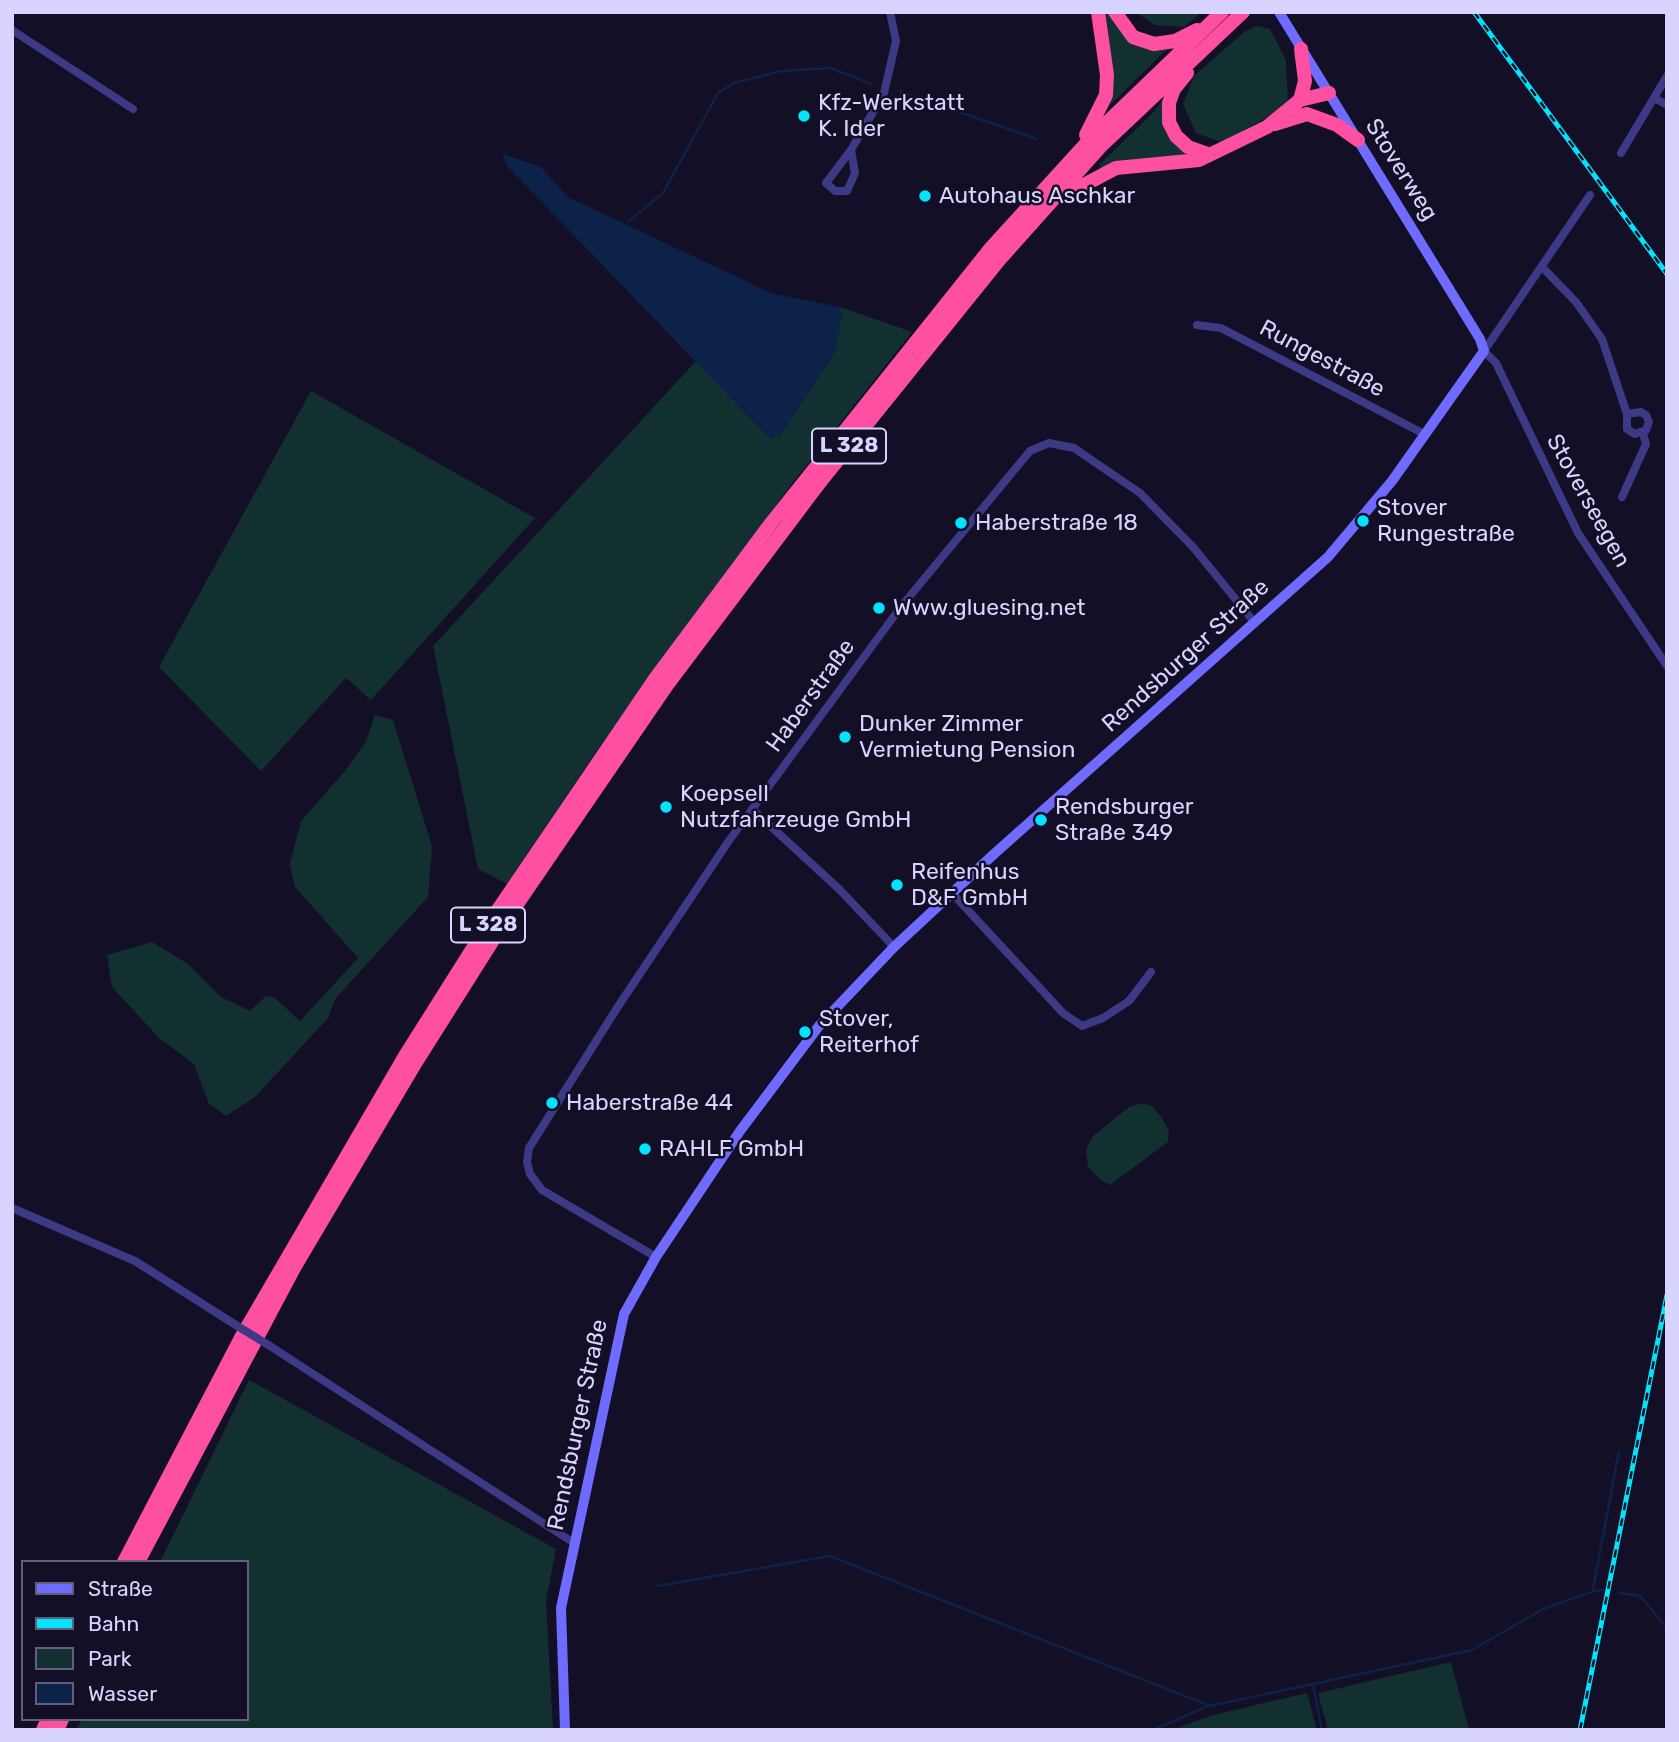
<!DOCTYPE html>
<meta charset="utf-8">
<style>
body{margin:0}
#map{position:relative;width:1679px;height:1742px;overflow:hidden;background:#130f26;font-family:Rubik,sans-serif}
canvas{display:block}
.frame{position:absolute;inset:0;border:14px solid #d9d4ff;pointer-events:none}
.legend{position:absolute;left:21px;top:1560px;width:228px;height:161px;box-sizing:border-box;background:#130f26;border:2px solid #625e7d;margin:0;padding:9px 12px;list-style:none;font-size:21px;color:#d9d4ff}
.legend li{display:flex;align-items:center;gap:14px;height:35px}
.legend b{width:35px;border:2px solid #625e7d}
</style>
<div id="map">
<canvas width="1679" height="1742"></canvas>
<div class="frame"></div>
<ul class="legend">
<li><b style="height:9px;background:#6f6bff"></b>Straße</li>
<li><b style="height:9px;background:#00e5ff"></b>Bahn</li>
<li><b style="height:19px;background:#12302f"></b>Park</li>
<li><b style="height:19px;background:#0c2248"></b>Wasser</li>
</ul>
</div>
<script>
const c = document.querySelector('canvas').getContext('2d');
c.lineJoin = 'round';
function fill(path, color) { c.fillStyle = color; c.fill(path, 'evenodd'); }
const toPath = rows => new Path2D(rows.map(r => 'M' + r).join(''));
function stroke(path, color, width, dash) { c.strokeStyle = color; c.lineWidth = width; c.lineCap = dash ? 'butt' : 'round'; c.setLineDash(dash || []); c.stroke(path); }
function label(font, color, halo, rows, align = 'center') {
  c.font = font + ' Rubik,sans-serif'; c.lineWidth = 5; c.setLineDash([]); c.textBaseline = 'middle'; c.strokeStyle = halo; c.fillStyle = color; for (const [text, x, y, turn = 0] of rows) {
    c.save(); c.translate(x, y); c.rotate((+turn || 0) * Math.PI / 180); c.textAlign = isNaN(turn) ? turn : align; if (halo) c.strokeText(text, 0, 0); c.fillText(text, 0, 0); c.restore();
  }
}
const green = toPath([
 [1101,12,1110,12,1116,25,1128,39,1168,48,1109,106,1112,90],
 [1135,12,1202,12,1184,27,1155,25],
 [1257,26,1270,29,1286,60,1288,105,1223,143,1196,133,1183,104,1194,76,1244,32],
 [1163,99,1164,120,1190,156,1146,158,1100,169,1100,164,1153,113],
 [840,307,912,332,791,485,687,625,596,752,507,884,478,869,433,646,696,361,771,439,842,317],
 [311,391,535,518,371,700,346,678,261,771,159,667],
 [375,715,393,720,432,846,428,897,335,999,328,1018,255,1097,226,1116,209,1104,194,1064,159,1038,112,987,107,955,152,942,188,964,221,997,250,1011,266,996,275,998,300,1021,358,958,295,887,290,864,301,821,345,771,366,741],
 [1143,1103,1152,1106,1162,1118,1169,1130,1168,1142,1110,1185,1101,1180,1088,1167,1086,1150,1093,1136,1129,1107],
 [249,1380,556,1549,546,1601,553,1730,76,1730,82,1719,247,1719,247,1562,160,1562],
 [1451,1662,1469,1730,1328,1730,1318,1693],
 [1307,1693,1317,1730,1172,1730,1213,1715]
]);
const water = toPath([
 [503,154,541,167,568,197,771,293,840,307,842,317,835,353,781,435,770,439,506,165]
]);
const stream = toPath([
 [899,91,1037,139],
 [628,222,663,193,718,93,734,83,781,71,831,68,871,84],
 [658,1586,830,1556,1210,1706,1472,1650,1543,1609,1594,1591,1603,1590],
 [1593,1589,1619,1451],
 [1620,1593,1640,1596,1667,1628],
 [1313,1685,1322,1730],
 [1153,1730,1208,1706]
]);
const street = toPath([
 [12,30,133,109],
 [1654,98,1667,105],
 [851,150,855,173,847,191,835,191,826,183,851,150,884,93,896,41,890,12],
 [1621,153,1667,76],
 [1590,195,1484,351,1496,363,1578,533,1667,666],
 [1543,268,1576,302,1602,339,1627,414,1627,429,1635,434,1646,430,1649,422,1646,415,1641,412,1627,414],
 [1197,325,1221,328,1426,435],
 [1622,497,1646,444,1643,433],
 [752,809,839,889,894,947],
 [952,893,1063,1013,1082,1026,1103,1018,1129,1001,1151,972],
 [12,1208,135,1261,239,1327],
 [656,1257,542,1190,530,1174,527,1162,529,1148,617,1008,728,842,900,608,1030,451,1049,443,1074,448,1140,493,1193,547,1255,623],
 [270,1346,574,1543]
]);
const secondary = toPath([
 [565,1730,561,1608,624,1314,656,1257,740,1131,819,1026,894,947,994,854,1328,557,1392,481,1484,351,1480,339,1279,12]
]);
const highway = toPath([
 [1115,12,1133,37,1154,44,1175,41,1197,30],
 [1187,73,1174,89,1169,103,1169,122,1176,136,1188,147,1208,154],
 [1300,100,1305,81,1301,49],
 [1275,124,1307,114,1337,125,1358,140],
 [1086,135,1106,95,1107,75,1098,12],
 [1063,196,1116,168,1199,160,1267,127,1300,100,1329,93],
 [124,1562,242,1336,405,1056,487,926,655,679,772,522,990,249,1094,135,1222,12],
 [138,1562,294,1268,416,1062,500,929,667,685,820,482,999,260,1100,147,1243,12],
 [43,1730,48,1719],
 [57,1730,62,1719]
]);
const rail = toPath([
 [1474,12,1667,274],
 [1580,1730,1667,1295]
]);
const streetBridge = toPath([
 [239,1327,270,1346]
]);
const markers = [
 [804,116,7,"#00e5ff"],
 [925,196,7,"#00e5ff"],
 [1363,521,7,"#00e5ff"],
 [961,523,7,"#00e5ff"],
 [879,608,7,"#00e5ff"],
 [845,737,7,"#00e5ff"],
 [666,807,7,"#00e5ff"],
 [1041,820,7,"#00e5ff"],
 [897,885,7,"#00e5ff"],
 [805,1032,7,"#00e5ff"],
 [552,1103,7,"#00e5ff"],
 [645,1149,7,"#00e5ff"]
];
const shields = [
 [849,446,74],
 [488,925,74]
];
const shieldNames = [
 ["L 328",849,446],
 ["L 328",488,925]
];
const poiNames = [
 ["Kfz-Werkstatt",818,103],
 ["K. Ider",818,129],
 ["Autohaus Aschkar",939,196],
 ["Stover",1377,508],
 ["Rungestraße",1377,534],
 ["Haberstraße 18",975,523],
 ["Www.gluesing.net",893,608],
 ["Dunker Zimmer",859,724],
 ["Vermietung Pension",859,750],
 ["Koepsell",680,794],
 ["Nutzfahrzeuge GmbH",680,820],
 ["Rendsburger",1055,807],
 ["Straße 349",1055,833],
 ["Reifenhus",911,872],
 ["D&F GmbH",911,898],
 ["Stover,",819,1019],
 ["Reiterhof",819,1045],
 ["Haberstraße 44",566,1103],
 ["RAHLF GmbH",659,1149]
];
const streetNames = [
 ["Stoverweg",1401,170,58],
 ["Rungestraße",1322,359,28],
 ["Stoverseegen",1588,501,61],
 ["Rendsburger Straße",1186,656,-42],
 ["Haberstraße",811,696,-54],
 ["Rendsburger Straße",578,1425,-78]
];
fill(green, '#12302f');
fill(water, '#0c2248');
stroke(stream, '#0c2248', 2.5);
stroke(street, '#3d3a85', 8);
stroke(secondary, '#6f6bff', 10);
stroke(highway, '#ff4fa3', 14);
stroke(rail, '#00e5ff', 5);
stroke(rail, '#130f26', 2.5, [8]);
stroke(streetBridge, '#3d3a85', 8);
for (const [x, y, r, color] of markers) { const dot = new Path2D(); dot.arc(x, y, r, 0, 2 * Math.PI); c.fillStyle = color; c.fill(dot); stroke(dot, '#130f26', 2.5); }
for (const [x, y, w] of shields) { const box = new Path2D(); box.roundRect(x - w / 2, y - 17.5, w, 35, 5); c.fillStyle = '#130f26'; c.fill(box); stroke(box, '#d9d4ff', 2); }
label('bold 21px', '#d9d4ff', null, shieldNames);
label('23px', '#d9d4ff', '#130f26', poiNames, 'left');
label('23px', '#d9d4ff', '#130f26', streetNames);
</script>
